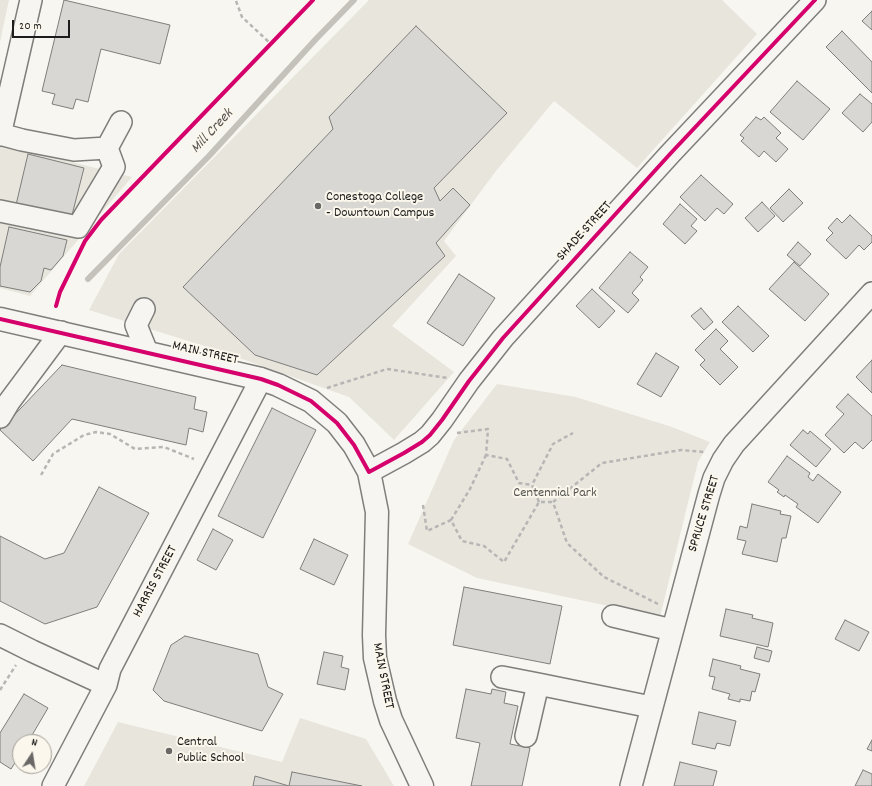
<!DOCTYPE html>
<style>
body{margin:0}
#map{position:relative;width:872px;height:786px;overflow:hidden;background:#f8f6f0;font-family:Dekko,sans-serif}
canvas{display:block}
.north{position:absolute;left:12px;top:734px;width:40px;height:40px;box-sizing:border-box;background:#fbf7ec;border:1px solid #a29f99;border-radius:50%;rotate:12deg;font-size:11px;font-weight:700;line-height:16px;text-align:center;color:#1c1c1c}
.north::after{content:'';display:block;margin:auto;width:14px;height:18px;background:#696866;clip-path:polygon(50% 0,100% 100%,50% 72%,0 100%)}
.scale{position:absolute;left:12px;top:20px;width:58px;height:18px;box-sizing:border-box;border:2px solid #1c1c1c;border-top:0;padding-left:5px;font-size:12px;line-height:14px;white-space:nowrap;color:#1c1c1c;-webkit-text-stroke:3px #fbf7ec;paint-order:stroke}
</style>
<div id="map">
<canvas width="872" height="786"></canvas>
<div class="north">N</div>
<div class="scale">20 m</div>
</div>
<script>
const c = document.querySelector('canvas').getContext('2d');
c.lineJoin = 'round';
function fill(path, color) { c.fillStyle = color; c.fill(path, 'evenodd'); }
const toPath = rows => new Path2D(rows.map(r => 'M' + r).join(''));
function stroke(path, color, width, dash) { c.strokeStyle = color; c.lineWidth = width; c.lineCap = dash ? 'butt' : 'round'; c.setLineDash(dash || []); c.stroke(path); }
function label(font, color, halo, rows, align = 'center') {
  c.font = font + ' Dekko,sans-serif'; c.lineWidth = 4; c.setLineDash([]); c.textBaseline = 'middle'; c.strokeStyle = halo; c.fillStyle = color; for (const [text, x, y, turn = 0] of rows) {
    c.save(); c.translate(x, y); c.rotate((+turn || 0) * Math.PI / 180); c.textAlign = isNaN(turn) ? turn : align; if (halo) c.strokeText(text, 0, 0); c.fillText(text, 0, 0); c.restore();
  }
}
const built = toPath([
 [0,0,9,0,0,42],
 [369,0,722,0,757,34,637,168,554,101,496,171,444,241,456,256,392,326,454,372,394,440,349,397,214,349,89,310,119,254],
 [0,144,132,177,30,296,0,288],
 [497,384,576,397,672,427,710,442,698,462,660,617,477,578,408,544,454,440],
 [300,718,366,739,394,786,84,786,118,722,282,762]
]);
const stream = toPath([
 [88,279,209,156,316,39,354,0]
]);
const building = toPath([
 [64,0,170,25,160,64,101,49,88,102,76,99,73,109,52,104,55,94,42,91,64,0],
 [872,11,872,30,862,21,872,11],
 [416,26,507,113,434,188,440,201,453,188,470,205,436,243,445,256,317,375,255,355,183,287,333,129,329,117,416,26],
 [842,31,872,62,872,93,826,47,842,31],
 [797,81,830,109,803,140,770,112,797,81],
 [860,94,872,104,872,122,863,132,842,113,860,94],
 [756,117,761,120,764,117,781,133,776,138,788,149,776,162,764,151,759,157,741,141,744,138,740,135,756,117],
 [28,154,84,168,71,219,16,205,28,154],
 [701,175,733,204,724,214,717,208,705,221,680,197,701,175],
 [789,189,803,203,783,222,770,208,789,189],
 [762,202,775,216,758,232,745,218,762,202],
 [680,204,697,219,691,226,697,231,685,244,663,224,680,204],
 [850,215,872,236,872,242,864,250,859,245,846,259,826,240,833,233,828,228,837,218,842,223,850,215],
 [9,227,67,240,63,256,51,270,44,268,41,281,30,292,0,286,0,267,9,227],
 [798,242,811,254,800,266,787,255,798,242],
 [630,252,648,267,640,277,643,280,632,293,639,300,628,313,599,288,630,252],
 [794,262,829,294,805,321,769,289,794,262],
 [459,274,495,298,463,346,427,323,459,274],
 [592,289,615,311,599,328,576,306,592,289],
 [738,306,769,336,753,352,722,322,738,306],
 [701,308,713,322,704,330,691,316,701,308],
 [716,329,728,341,720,349,738,367,720,385,700,365,705,360,695,350,716,329],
 [656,353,679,367,661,397,637,384,656,353],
 [872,360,872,393,856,377,872,360],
 [62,365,196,397,194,409,207,412,203,432,189,428,186,445,72,419,33,461,0,430,62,365],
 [848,394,872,416,872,440,863,449,855,442,844,453,825,435,844,414,836,407,848,394],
 [272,408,316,430,263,538,218,516,272,408],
 [803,430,808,434,810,431,831,449,816,467,790,445,803,430],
 [787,456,810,473,808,477,813,481,818,474,841,492,818,523,796,507,798,504,785,495,784,497,777,492,779,490,768,482,787,456],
 [99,487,149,513,97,607,45,624,0,601,0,536,45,559,64,553,99,487],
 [752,504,781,511,780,514,791,516,786,538,782,538,777,562,742,554,746,541,737,539,740,526,747,528,752,504],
 [213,529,233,540,216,570,197,560,213,529],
 [314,539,348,555,334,585,300,569,314,539],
 [464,587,562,606,550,664,453,645,464,587],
 [726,609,753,615,752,618,773,623,768,647,720,636,726,609],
 [845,620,869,632,859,651,835,639,845,620],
 [185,636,258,654,268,687,283,694,262,731,164,701,153,690,171,645,185,636],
 [757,647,772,651,769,662,754,658,757,647],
 [324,652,343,656,341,667,349,669,345,690,317,684,324,652],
 [713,659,741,666,740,669,760,674,755,692,752,691,750,701,740,699,740,702,728,699,730,694,712,689,715,677,709,676,713,659],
 [466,689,491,694,492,689,506,692,504,703,518,706,510,744,530,748,522,786,471,786,480,743,456,738,466,689],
 [24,694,48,708,28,742,20,742,20,755,11,769,0,762,0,733,24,694],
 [699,712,736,721,730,746,717,743,715,749,692,744,699,712],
 [872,740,872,751,867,749,872,740],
 [680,762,717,771,713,786,674,786,680,762],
 [863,770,872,774,872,786,855,786,863,770],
 [292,772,362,786,253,786,255,776,289,786,292,772]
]);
const path = toPath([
 [236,1,242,17,271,44],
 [327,388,387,369,448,378],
 [457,433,488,429,486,455,507,459,519,483,532,485],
 [41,475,53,454,84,435,96,432,110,434,135,449,164,447,194,459],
 [539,502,532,485,553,444,573,433],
 [423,505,427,531,451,520,462,541,484,546,504,562,539,502,553,502],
 [451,520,470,489,486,455],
 [658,604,604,577,567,543,553,502,602,463,681,450,704,452],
 [0,690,16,665]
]);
const minor = toPath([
 [0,134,22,140,74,150,107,148,121,122],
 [0,135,31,0],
 [0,211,78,227,114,167,107,148],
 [144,309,136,325,147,352],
 [0,417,9,402,61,332],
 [369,472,404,453,422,442,430,435,442,420,469,381,503,338,670,154,815,0],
 [613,616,672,630],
 [0,635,32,651,106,685],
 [502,677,538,684],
 [526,736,538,684,651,707],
 [53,786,106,685,110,669,261,379],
 [631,786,709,494,714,478,723,460,734,444,872,293]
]);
const major = toPath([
 [0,319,261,379,278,385,311,401,337,423,354,445,369,472,377,512,374,635,375,658,385,701,391,720,422,786]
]);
const cycleway = toPath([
 [56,306,60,292,85,241,101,220,313,0],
 [0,319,261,379,278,385,311,401,337,423,354,445,369,472,404,453,422,442,430,435,442,420,469,381,503,338,670,154,815,0]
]);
const markers = [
 [318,206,4,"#696866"],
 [169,751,4,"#696866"]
];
const poiNames = [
 ["Conestoga College",326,198],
 ["- Downtown Campus",326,214],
 ["Central",177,743],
 ["Public School",177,759]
];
const streetNames = [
 ["SHADE STREET",585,232,-48],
 ["MAIN STREET",205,354,13],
 ["SPRUCE STREET",705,514,-73],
 ["HARRIS STREET",156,582,-62],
 ["MAIN STREET",382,676,79]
];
const parkNames = [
 ["Centennial Park",555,494]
];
const waterNames = [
 ["Mill Creek",213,132,-47]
];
fill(built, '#e8e5dd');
stroke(stream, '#c5c2bc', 6);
fill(building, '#d9d7d3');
stroke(building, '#7f7e7b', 1);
stroke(minor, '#7f7e7b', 24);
stroke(major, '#7f7e7b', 25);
stroke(path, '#b7b6b4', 2.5, [4, 3]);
stroke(minor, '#f6f5f1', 21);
stroke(major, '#f6f5f1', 22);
stroke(cycleway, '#d6006c', 4);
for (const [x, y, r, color] of markers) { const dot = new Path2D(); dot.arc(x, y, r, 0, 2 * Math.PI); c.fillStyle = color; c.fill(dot); stroke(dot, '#fbf7ec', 1.5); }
label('14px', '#1c1c1c', '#fbf7ec', poiNames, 'left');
label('14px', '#1c1c1c', '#fbf7ec', streetNames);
label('14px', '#555451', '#fbf7ec', parkNames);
label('italic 15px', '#575653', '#fbf7ec', waterNames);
</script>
